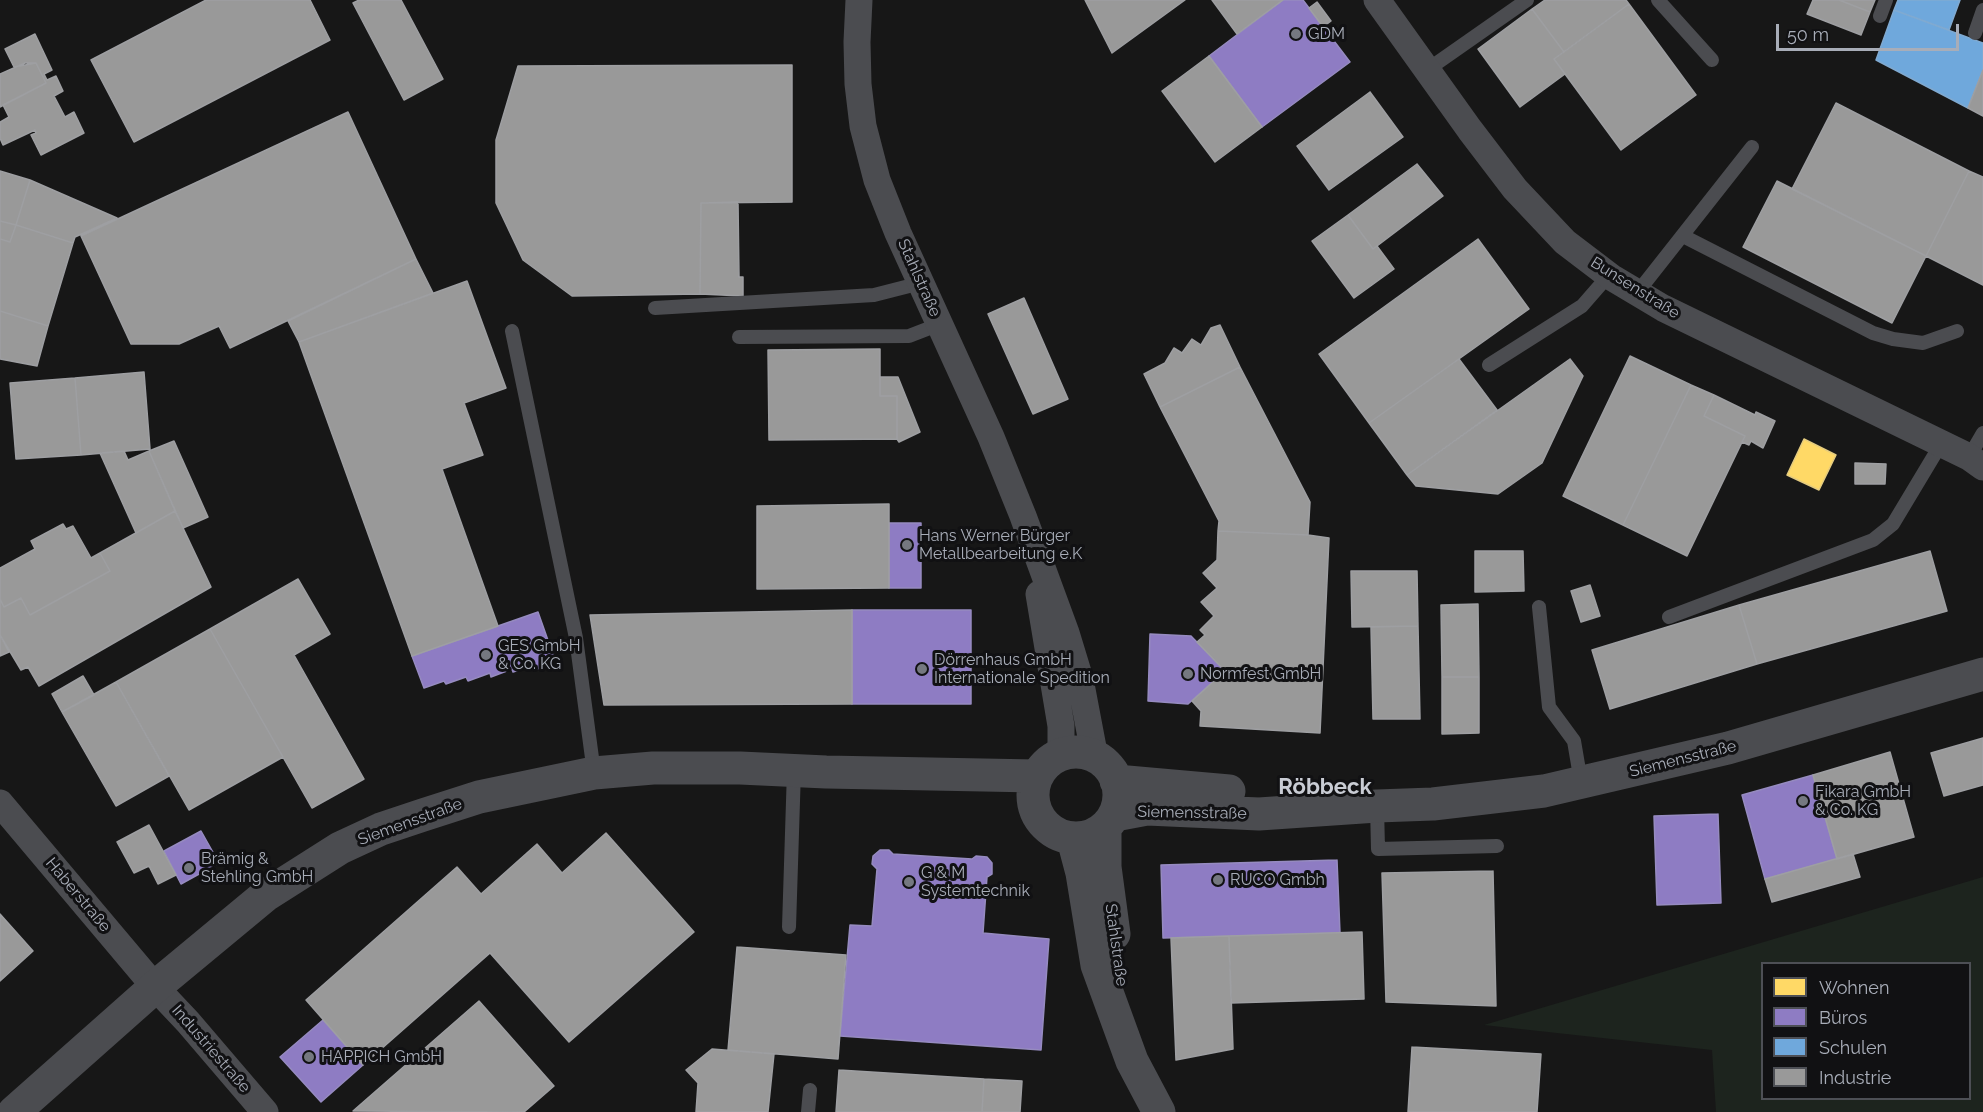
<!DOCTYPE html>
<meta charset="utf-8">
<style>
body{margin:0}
#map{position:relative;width:1983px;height:1112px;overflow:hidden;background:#171717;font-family:Raleway,sans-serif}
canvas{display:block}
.legend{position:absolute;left:1761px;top:962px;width:210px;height:138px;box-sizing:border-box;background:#111113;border:2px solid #4d4f55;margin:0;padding:8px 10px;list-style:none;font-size:18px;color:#a8adb8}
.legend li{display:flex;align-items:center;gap:12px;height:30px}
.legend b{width:30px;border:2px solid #4d4f55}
.scale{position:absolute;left:1776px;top:24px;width:183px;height:27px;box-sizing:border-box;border:3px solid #a8adb8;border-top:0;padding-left:8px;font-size:18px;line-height:21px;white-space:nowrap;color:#a8adb8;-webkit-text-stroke:4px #111113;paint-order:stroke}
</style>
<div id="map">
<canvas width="1983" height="1112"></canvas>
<ul class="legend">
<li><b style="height:16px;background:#ffd966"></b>Wohnen</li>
<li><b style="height:16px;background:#8e7cc3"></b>Büros</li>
<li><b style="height:16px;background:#6fa8dc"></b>Schulen</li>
<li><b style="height:16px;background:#999"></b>Industrie</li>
</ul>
<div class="scale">50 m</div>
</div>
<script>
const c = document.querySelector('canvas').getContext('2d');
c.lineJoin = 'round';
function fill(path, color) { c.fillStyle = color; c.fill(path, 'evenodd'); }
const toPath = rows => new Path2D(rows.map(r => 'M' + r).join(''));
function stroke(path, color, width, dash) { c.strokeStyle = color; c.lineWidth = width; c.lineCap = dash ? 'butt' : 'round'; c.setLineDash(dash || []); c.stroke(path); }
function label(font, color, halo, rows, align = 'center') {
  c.font = font + ' Raleway,sans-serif'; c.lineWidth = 6; c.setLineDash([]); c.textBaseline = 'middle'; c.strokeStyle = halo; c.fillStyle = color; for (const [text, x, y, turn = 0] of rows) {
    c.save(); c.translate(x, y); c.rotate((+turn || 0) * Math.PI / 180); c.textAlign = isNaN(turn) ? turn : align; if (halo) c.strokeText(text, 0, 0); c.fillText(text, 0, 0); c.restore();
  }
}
const green = toPath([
 [1983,877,1983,1112,1716,1112,1712,1050,1484,1025],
 [1762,964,1970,964,1970,1098,1762,1098]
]);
const homes = toPath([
 [1804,439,1836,455,1819,490,1787,475,1804,439]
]);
const offices = toPath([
 [1283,0,1303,0,1350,62,1262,127,1209,56,1283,0],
 [889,523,921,523,921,588,889,588,889,523],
 [852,610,971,610,971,704,852,704,852,610],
 [538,612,556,663,537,669,535,665,513,672,512,669,491,677,490,673,468,681,466,677,446,684,444,681,424,688,412,656,538,612],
 [1150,634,1191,636,1225,671,1188,704,1148,701,1150,634],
 [1813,775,1837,859,1765,879,1742,795,1813,775],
 [1718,814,1721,903,1657,905,1654,816,1718,814],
 [201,831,219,863,181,884,164,851,201,831],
 [880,850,889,850,893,854,972,859,976,856,987,857,992,863,992,874,987,877,983,933,1049,939,1041,1050,840,1036,850,925,872,926,877,869,872,864,873,856,880,850],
 [1337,860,1340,933,1163,938,1161,865,1337,860],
 [323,1020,363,1065,321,1102,280,1057,323,1020]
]);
const schools = toPath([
 [1898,0,1960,0,1949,30,1894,10,1898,0],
 [1894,10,1983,43,1983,70,1968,108,1876,60,1894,10]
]);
const industry = toPath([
 [206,0,310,0,330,40,134,142,91,60,206,0],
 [359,0,401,0,443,79,404,100,353,3,359,0],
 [1085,0,1185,0,1112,53,1085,0],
 [1212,0,1283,0,1237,34,1212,0],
 [1545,0,1626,0,1629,4,1564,52,1532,9,1545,0],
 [1813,0,1839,0,1870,12,1861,35,1807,14,1813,0],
 [1839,0,1875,0,1870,12,1839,0],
 [1317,2,1331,21,1323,27,1309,8,1317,2],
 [1629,4,1696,95,1621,150,1554,59,1629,4],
 [1532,9,1564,52,1554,59,1565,74,1520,107,1478,49,1532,9],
 [35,34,52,70,44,74,47,80,56,76,63,91,54,96,65,117,74,112,84,133,41,155,31,135,36,133,35,130,3,145,0,138,0,122,9,117,3,105,46,83,36,63,14,67,5,49,35,34],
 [1209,56,1262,127,1215,162,1162,91,1209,56],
 [25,63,36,63,46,83,0,107,0,74,25,63],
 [792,65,792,202,701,203,700,294,572,296,523,260,496,203,496,140,518,66,792,65],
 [1983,70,1983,116,1968,108,1983,70],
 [1370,92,1403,137,1329,190,1297,146,1370,92],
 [1836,103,1969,171,1926,256,1792,189,1836,103],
 [348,112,416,259,230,348,219,326,179,344,131,344,81,236,348,112],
 [1417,164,1443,196,1373,249,1348,215,1417,164],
 [0,171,30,180,16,225,0,221,0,171],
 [1969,171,1983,177,1983,285,1926,256,1969,171],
 [30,180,117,218,75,237,73,243,16,225,30,180],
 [1777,181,1926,256,1892,323,1743,247,1777,181],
 [738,202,739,277,743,277,743,296,700,294,701,203,738,202],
 [1348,215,1373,249,1377,246,1394,269,1354,298,1312,241,1348,215],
 [0,221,16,225,10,242,0,239,0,221],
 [16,225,73,243,48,326,0,311,0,239,10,242,16,225],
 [1478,239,1529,309,1369,423,1319,354,1478,239],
 [416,259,433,293,299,342,288,321,416,259],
 [467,281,506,388,464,403,483,455,442,469,498,626,412,656,299,342,467,281],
 [1024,298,1068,399,1033,414,988,314,1024,298],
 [0,311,48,326,37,366,0,359,0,311],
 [1220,325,1240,367,1160,407,1144,374,1165,363,1174,348,1182,353,1192,339,1201,345,1211,328,1220,325],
 [880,349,880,396,897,396,897,439,769,440,768,350,880,349],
 [1630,356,1691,385,1623,525,1563,496,1630,356],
 [1459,359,1497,410,1407,475,1369,423,1459,359],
 [1570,359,1583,376,1542,463,1498,494,1416,486,1407,475,1570,359],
 [1240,367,1310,502,1308,535,1218,531,1219,521,1160,407,1240,367],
 [144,372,150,449,81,455,75,378,144,372],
 [880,377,898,377,920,432,899,442,897,439,897,396,880,396,880,377],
 [75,378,81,455,16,459,10,383,75,378],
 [1691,385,1714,395,1704,416,1745,436,1687,556,1623,525,1691,385],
 [1714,395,1755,415,1756,412,1775,421,1763,448,1751,441,1749,445,1742,442,1745,436,1704,416,1714,395],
 [174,441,208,517,183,528,149,451,174,441],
 [124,451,128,460,149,451,175,511,136,533,100,453,124,451],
 [1855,463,1886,464,1885,484,1855,484,1855,463],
 [889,504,889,588,757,589,757,506,889,504],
 [175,511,211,587,39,686,28,667,21,670,0,635,0,599,4,607,21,598,30,615,110,571,100,553,175,511],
 [63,524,66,529,73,526,91,558,100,553,110,571,30,615,21,598,4,607,0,599,0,568,35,549,31,541,63,524],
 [1218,531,1308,535,1329,538,1320,733,1200,726,1201,711,1192,701,1225,671,1197,642,1205,635,1200,630,1214,616,1201,602,1217,588,1203,573,1217,560,1218,531],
 [1475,551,1523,551,1524,591,1475,592,1475,551],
 [1930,551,1947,611,1757,664,1739,605,1930,551],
 [1351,571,1417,571,1418,626,1352,627,1351,571],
 [298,579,330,634,294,655,364,779,312,808,210,629,298,579],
 [1590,585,1600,616,1581,622,1571,591,1590,585],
 [1478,604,1479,677,1442,677,1441,605,1478,604],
 [1739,605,1757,664,1610,709,1592,650,1739,605],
 [852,610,852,704,604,705,590,615,852,610],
 [1418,626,1420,719,1373,719,1371,627,1418,626],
 [210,629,283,757,189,810,116,682,210,629],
 [0,635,9,652,0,656,0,635],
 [83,676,94,695,62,712,52,694,83,676],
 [1442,677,1479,677,1479,733,1442,734,1442,677],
 [116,682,169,776,116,806,62,712,116,682],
 [1983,738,1983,785,1944,796,1931,753,1983,738],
 [1890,752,1914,837,1837,859,1813,775,1890,752],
 [149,825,176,875,158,884,149,866,134,873,117,842,149,825],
 [606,833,694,932,569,1042,490,953,363,1065,306,1000,457,867,481,894,537,844,562,873,606,833],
 [1853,854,1860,877,1772,902,1765,879,1853,854],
 [1493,871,1496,1006,1386,1002,1382,873,1493,871],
 [0,914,33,951,0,981,0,914],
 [1362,932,1364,999,1231,1003,1229,936,1362,932],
 [1229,936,1233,1049,1176,1060,1171,938,1229,936],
 [737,947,846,955,838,1059,728,1050,737,947],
 [479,1001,554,1086,524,1112,353,1111,479,1001],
 [1412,1047,1541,1054,1537,1112,1408,1112,1412,1047],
 [712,1049,774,1054,768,1112,696,1112,698,1083,686,1070,712,1049],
 [839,1070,984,1079,982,1112,836,1112,839,1070],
 [984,1079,1022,1081,1020,1112,982,1112,984,1079]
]);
const service = toPath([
 [1658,0,1712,60],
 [1880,16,1886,0],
 [1975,33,1983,10],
 [1427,70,1527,0],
 [1683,236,1873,333,1893,339,1923,343,1957,331],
 [1637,293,1752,147],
 [655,308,874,295,921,283],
 [512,331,576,638,594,773],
 [739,337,909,336,940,324],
 [1489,365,1582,306,1609,275],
 [1969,457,1983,433],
 [1539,607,1549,707,1574,741,1581,782],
 [1669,617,1873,540,1893,524,1941,444],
 [1377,806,1378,849,1497,846],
 [789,927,794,770],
 [808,1112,810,1090]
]);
const minor = toPath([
 [859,0,857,42,858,84,863,126,877,180,898,233,991,437,1023,516,1066,633,1080,679,1095,758],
 [1377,0,1470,130,1515,189,1565,242,1611,277,1663,308,1969,457,1983,467],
 [1039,594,1061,726,1061,755],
 [0,803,155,987,188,1022,265,1112]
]);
const tertiary = toPath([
 '1033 795a43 43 0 1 1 86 0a43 43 0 1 1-86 0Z',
 [1116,781,1229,791],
 [1115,815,1147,809,1259,814,1377,806,1433,804,1544,791,1728,748,1983,674],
 [1105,828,1105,867,1114,934],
 [1073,839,1082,873,1097,965,1132,1061,1159,1112],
 [14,1112,155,987,266,895,340,848,381,829,423,815,479,797,594,773,653,768,740,768,826,772,1036,776]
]);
const markers = [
 [1296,34,6,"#757880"],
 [907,545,6,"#757880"],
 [486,655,6,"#757880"],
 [922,669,6,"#757880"],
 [1188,674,6,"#757880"],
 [1803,801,6,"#757880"],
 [189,868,6,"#757880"],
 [1218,880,6,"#757880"],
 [909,882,6,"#757880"],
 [309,1057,6,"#757880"]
];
const poiNames = [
 ["GDM",1308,34],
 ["Hans Werner Bürger",919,536],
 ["Metallbearbeitung e.K",919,554],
 ["GES GmbH",498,646],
 ["& Co. KG",498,664],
 ["Dörrenhaus GmbH",934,660],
 ["Internationale Spedition",934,678],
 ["Normfest GmbH",1200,674],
 ["Fikara GmbH",1815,792],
 ["& Co. KG",1815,810],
 ["Brämig &",201,859],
 ["Stehling GmbH",201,877],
 ["G & M",921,873],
 ["Systemtechnik",921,891],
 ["RUCO Gmbh",1230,880],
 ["HAPPICH GmbH",321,1057]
];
const streetNames = [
 ["Stahlstraße",919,278,66],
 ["Bunsenstraße",1635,288,32],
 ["Siemensstraße",1683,759,-14],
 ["Siemensstraße",1192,813,1],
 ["Siemensstraße",410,822,-20],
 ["Haberstraße",78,895,50],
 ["Stahlstraße",1116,945,82],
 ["Industriestraße",211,1049,49]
];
const districtNames = [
 ["Röbbeck",1325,787]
];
fill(green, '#1d241e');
fill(homes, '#ffd966');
stroke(homes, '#e5cc7f', 1.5);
fill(offices, '#8e7cc3');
stroke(offices, '#968bc0', 1.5);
fill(schools, '#6fa8dc');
stroke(schools, '#80aad1', 1.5);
fill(industry, '#999');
stroke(industry, '#9e9fa2', 1.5);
stroke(service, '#4b4c50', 14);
stroke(minor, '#4b4c50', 27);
stroke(tertiary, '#4b4c50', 33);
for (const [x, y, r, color] of markers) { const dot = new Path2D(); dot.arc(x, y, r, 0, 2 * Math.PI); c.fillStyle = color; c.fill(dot); stroke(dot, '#111113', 2); }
label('16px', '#a8adb8', '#111113', poiNames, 'left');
label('16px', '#a8adb8', '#111113', streetNames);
label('bold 22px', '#c9ccd4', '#111113', districtNames);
</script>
